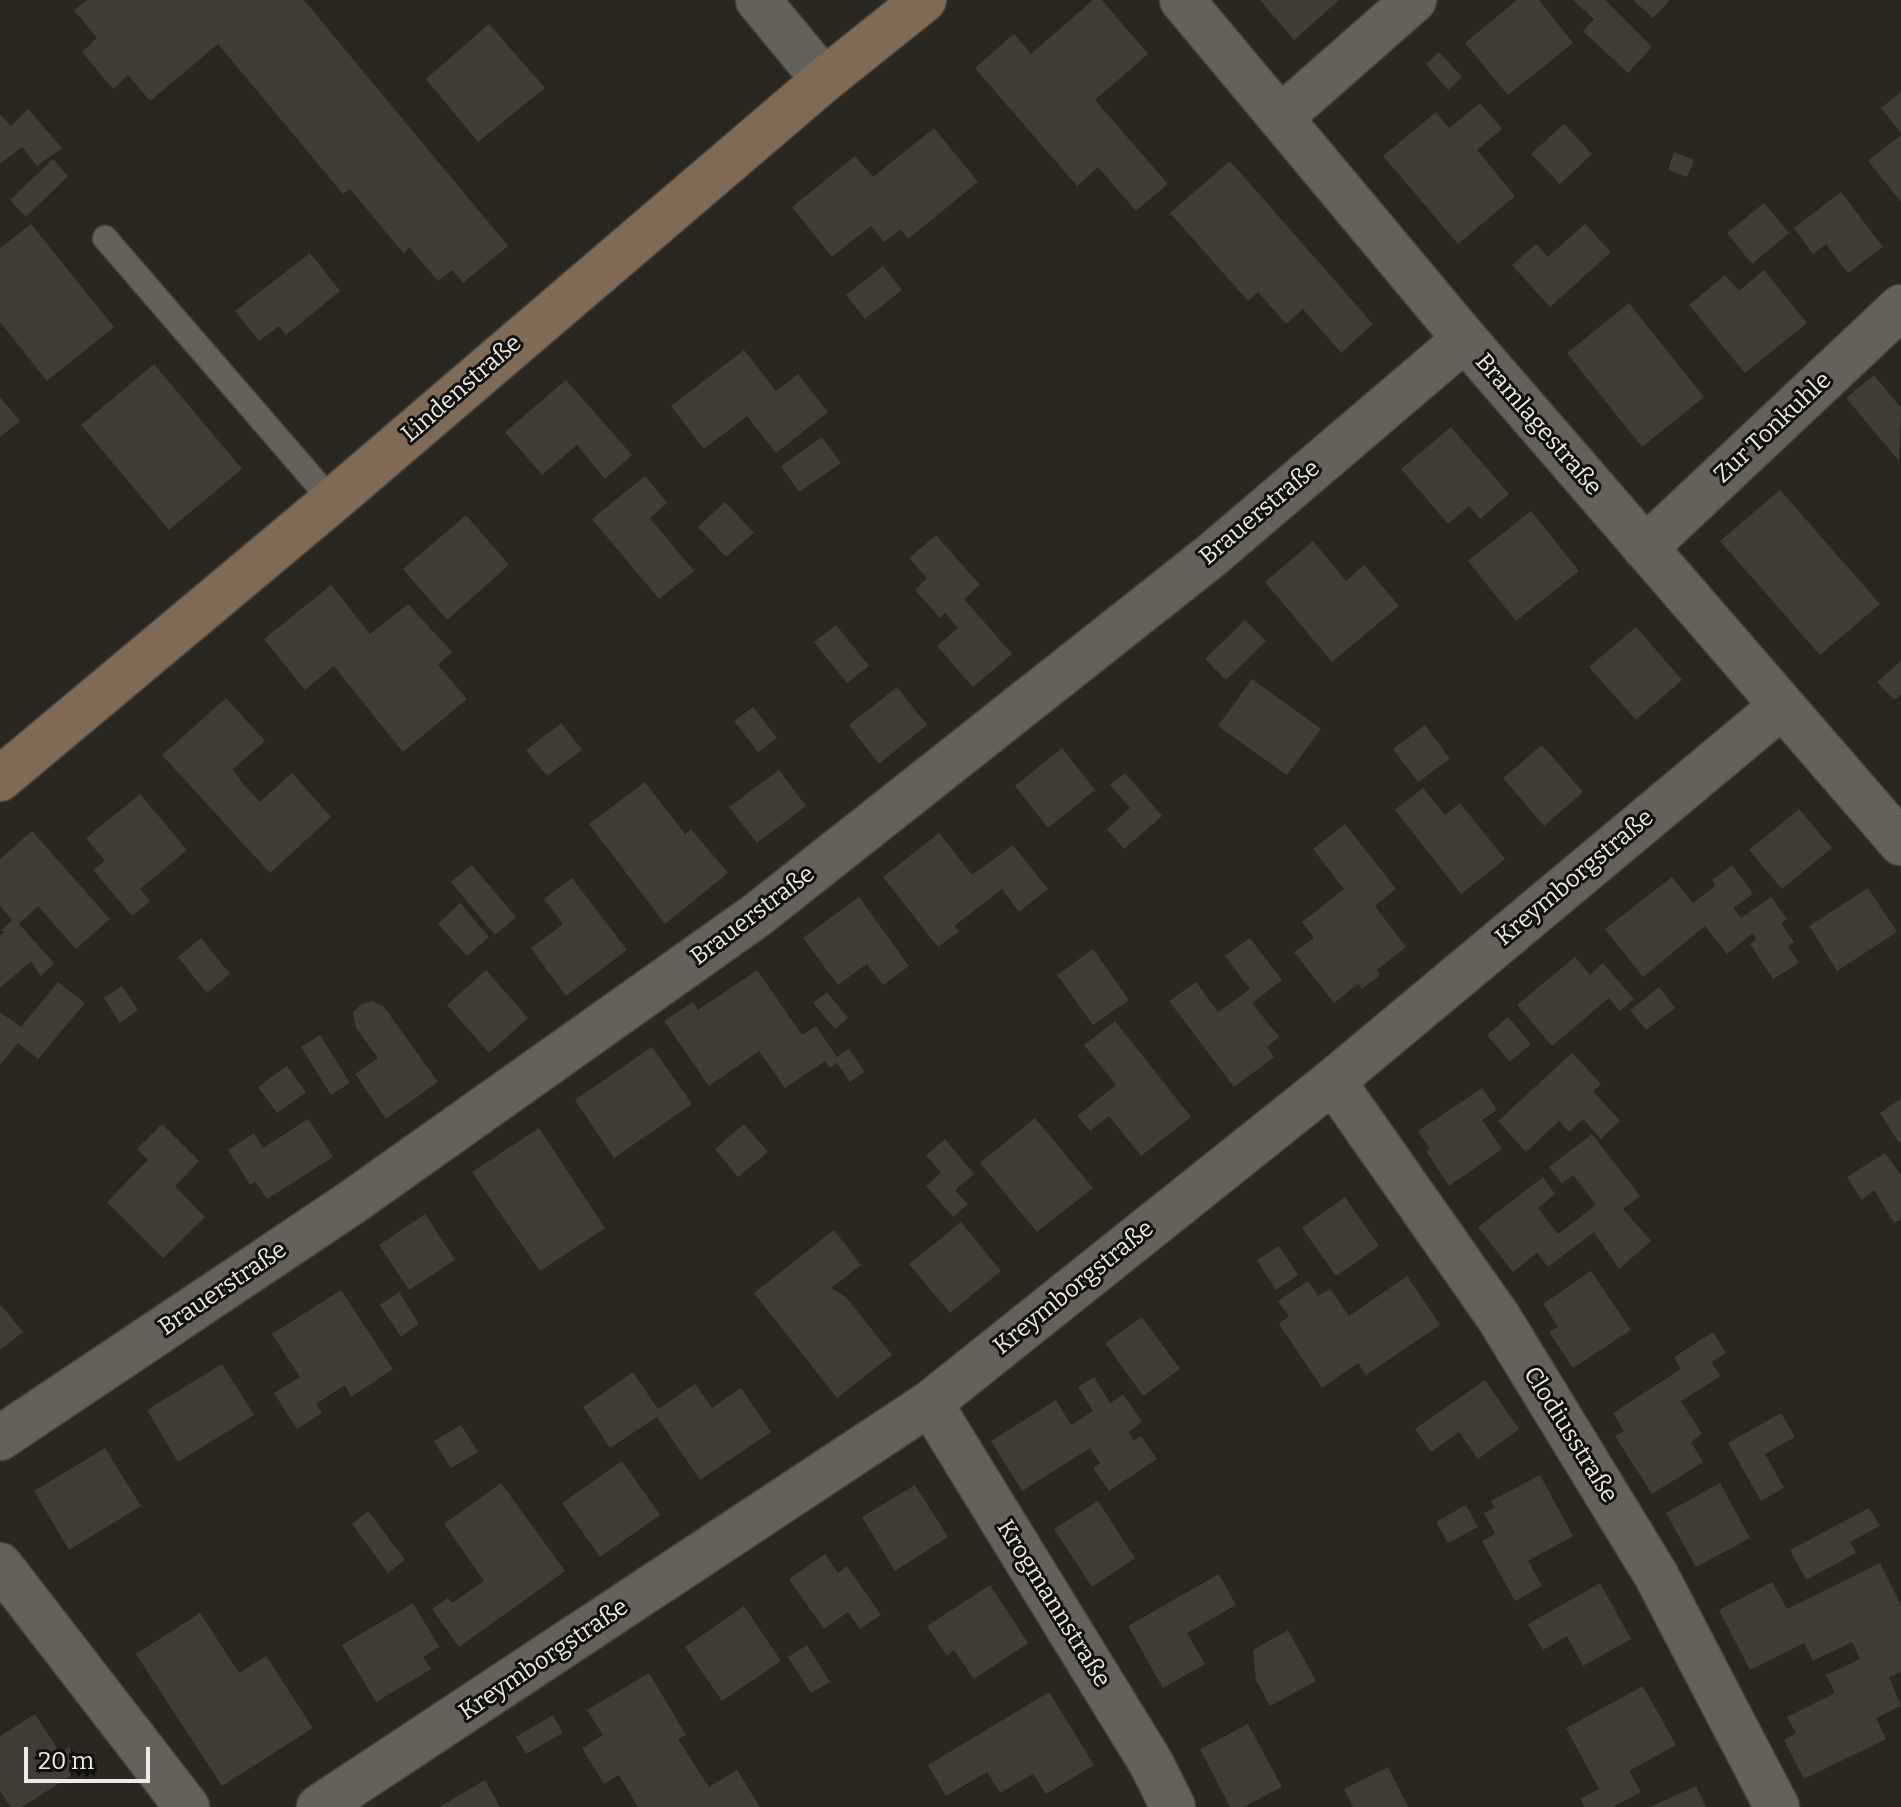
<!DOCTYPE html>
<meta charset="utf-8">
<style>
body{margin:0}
#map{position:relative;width:1901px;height:1807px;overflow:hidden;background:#292720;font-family:Bitter,serif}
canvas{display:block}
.scale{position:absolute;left:24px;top:1747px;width:126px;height:36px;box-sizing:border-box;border:4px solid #eceae6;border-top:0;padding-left:10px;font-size:24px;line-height:28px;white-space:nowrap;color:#eceae6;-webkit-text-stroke:6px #11100d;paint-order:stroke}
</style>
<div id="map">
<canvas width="1901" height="1807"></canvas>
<div class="scale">20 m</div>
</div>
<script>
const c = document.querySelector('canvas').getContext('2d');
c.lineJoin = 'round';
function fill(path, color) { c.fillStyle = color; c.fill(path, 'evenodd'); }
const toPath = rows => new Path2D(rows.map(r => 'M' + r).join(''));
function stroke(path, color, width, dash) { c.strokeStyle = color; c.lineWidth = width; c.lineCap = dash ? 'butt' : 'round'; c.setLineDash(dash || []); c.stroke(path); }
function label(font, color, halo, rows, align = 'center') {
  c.font = font + ' Bitter,serif'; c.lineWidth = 6; c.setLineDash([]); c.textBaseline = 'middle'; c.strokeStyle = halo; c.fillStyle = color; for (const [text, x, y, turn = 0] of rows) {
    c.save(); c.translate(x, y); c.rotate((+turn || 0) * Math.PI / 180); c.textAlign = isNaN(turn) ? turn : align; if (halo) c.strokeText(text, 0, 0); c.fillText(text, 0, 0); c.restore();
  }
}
const building = toPath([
 [87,0,304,0,508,246,463,283,452,270,438,281,409,247,404,254,350,189,343,194,218,44,150,101,128,75,113,89,82,52,97,38,74,10],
 [1093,0,1102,0,1148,54,1095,100,1168,184,1136,211,1098,167,1077,186,975,68,1014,34,1031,54],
 [1260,0,1339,0,1294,40],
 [1517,0,1539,0,1573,43,1508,95,1465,43],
 [1573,0,1605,0,1652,47,1628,73,1583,31,1594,19],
 [1633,0,1670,0,1653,18],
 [489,24,545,88,478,142,426,79],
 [1439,52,1462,77,1448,90,1426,64],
 [1901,92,1901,133,1881,108],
 [1480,103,1502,129,1477,150,1515,196,1458,244,1383,156,1436,112,1449,128],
 [28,109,62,148,37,166,22,147,0,164,0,114,11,126],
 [1564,124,1592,154,1560,184,1531,154],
 [934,128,978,182,908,239,901,229,884,242,871,226,832,257,792,207,855,156,873,177],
 [1901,135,1901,202,1868,161],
 [1674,152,1694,160,1687,177,1668,170],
 [53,159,68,176,26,217,10,200],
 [1230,161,1373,324,1341,353,1303,309,1286,324,1258,292,1248,301,1170,213],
 [1841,192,1883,247,1848,273,1826,244,1813,254,1794,228],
 [1764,203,1789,233,1752,264,1727,233],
 [31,224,114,327,47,381,0,322,0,248],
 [1585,224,1611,252,1550,307,1512,265,1536,244,1548,257],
 [310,253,340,291,286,335,279,326,259,341,235,311],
 [883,266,902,290,865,319,846,295],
 [1764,270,1807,323,1745,373,1689,305,1725,275,1739,291],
 [1629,303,1704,397,1642,447,1567,353],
 [744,350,776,391,798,374,828,412,776,453,747,416,704,449,671,406],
 [154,364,242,469,169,530,81,425],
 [1874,375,1901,408,1899,461,1846,398],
 [566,380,632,455,605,479,577,445,542,475,505,432],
 [0,397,20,421,0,437],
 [1451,427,1509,494,1480,519,1469,506,1448,524,1401,469],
 [822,437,841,463,799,492,781,466],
 [645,476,667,503,650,518,694,571,659,599,592,519],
 [1780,490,1880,604,1820,655,1720,541],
 [725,502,754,533,726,557,698,527],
 [1531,511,1579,571,1516,621,1468,561],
 [466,515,509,565,447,620,403,569],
 [936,535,980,585,964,599,1012,654,973,687,937,646,958,628,945,613,940,618,915,590,927,578,909,558],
 [1313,541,1346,581,1364,565,1399,606,1332,662,1265,582],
 [331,585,370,634,408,604,452,652,438,665,467,699,403,752,334,666,305,690,264,639],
 [1245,620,1266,641,1226,680,1205,659],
 [836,625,869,666,847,683,814,642],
 [1636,627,1682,680,1636,720,1589,667],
 [1901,661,1901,694,1894,700,1877,682],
 [1252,679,1321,729,1287,775,1218,726],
 [897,687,927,725,879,764,849,725],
 [226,698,265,741,233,769,243,784,260,802,292,773,331,817,270,873,162,755],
 [753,707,777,738,758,752,734,721],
 [561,723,582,750,547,776,526,750],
 [1425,725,1450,759,1418,782,1393,749],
 [1542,745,1583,792,1544,826,1503,778],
 [1062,748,1095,790,1048,828,1015,786],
 [779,770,806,806,757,843,729,807],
 [1125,773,1162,816,1124,849,1107,829,1130,808,1110,785],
 [645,782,685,834,691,829,728,873,665,924,589,824],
 [1423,788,1445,815,1460,803,1505,859,1461,894,1395,810],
 [140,794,187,850,140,889,150,901,132,916,93,870,105,861,86,838],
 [1799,809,1832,848,1782,889,1749,850],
 [1345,824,1396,889,1375,906,1406,947,1377,970,1380,975,1362,989,1358,984,1334,1003,1294,952,1314,938,1302,922,1344,889,1313,849],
 [32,831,110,919,76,949,38,906,19,924,54,963,41,976,31,961,0,988,0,936,5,931,1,931,12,920,0,906,0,859],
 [939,833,972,875,1013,845,1048,889,1019,912,1002,889,954,926,959,931,938,947,883,877],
 [472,865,516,917,495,935,451,882],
 [1732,865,1753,894,1733,908,1741,918,1771,897,1787,919,1781,923,1794,942,1788,946,1799,963,1773,979,1750,944,1756,940,1753,933,1727,954,1705,926,1643,977,1605,929,1672,877,1693,903,1715,886,1712,880],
 [572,878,627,950,566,996,531,948,563,924,544,899],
 [1868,888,1897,932,1837,971,1809,926],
 [859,897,909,966,883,985,867,964,838,985,803,938],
 [460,903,489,937,467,956,438,924],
 [201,938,230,974,207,993,178,957],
 [1250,938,1282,980,1252,1003,1279,1037,1267,1047,1274,1057,1234,1087,1169,1001,1196,982,1218,1012,1250,989,1225,956],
 [1093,949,1129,1000,1093,1025,1057,975],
 [1575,957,1590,975,1603,963,1634,999,1620,1011,1609,998,1552,1046,1517,1005],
 [486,970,528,1018,489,1053,447,1005],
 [757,970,802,1035,816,1026,837,1057,849,1049,865,1072,850,1082,837,1063,830,1068,825,1061,785,1088,759,1051,709,1086,664,1021,693,1002,698,1010],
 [58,982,85,1003,38,1059,18,1043,0,1065,0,1012,21,1027],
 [122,986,138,1010,120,1023,104,998],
 [1659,987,1675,1008,1646,1030,1630,1010],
 [827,992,848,1018,835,1029,813,1003],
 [373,1001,384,1007,438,1082,386,1119,355,1074,378,1058,356,1028,353,1012,362,1004],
 [1508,1017,1531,1044,1510,1062,1487,1035],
 [1115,1021,1191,1117,1141,1156,1109,1116,1090,1131,1077,1116,1116,1085,1084,1045],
 [320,1035,350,1083,331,1095,301,1047],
 [652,1047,692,1104,614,1158,575,1100],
 [1572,1053,1601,1084,1593,1091,1620,1121,1601,1139,1583,1119,1569,1132,1559,1121,1526,1152,1498,1121],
 [287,1066,306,1092,277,1113,258,1087],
 [1482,1088,1497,1110,1482,1120,1502,1149,1449,1186,1426,1151,1430,1149,1418,1131],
 [1901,1099,1901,1142,1899,1143,1880,1113],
 [1035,1118,1093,1188,1037,1232,980,1163],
 [308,1119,333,1157,267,1199,255,1181,250,1185,228,1150,254,1133,263,1148],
 [162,1124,199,1161,175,1186,205,1217,163,1258,107,1202,148,1160,137,1149],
 [744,1124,768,1152,738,1177,715,1149],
 [539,1128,605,1228,540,1271,472,1172],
 [1592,1134,1640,1196,1623,1209,1651,1241,1619,1269,1594,1232,1548,1267,1537,1253,1513,1272,1478,1227,1543,1177,1555,1194,1538,1208,1558,1234,1596,1205,1573,1175,1562,1184,1549,1167],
 [945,1139,974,1174,955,1190,968,1204,953,1217,926,1186,941,1173,926,1155],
 [1885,1153,1901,1175,1901,1219,1894,1223,1874,1190,1862,1200,1847,1177],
 [1345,1197,1379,1246,1336,1276,1302,1228],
 [425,1214,455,1260,409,1290,379,1245],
 [961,1222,1001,1271,950,1313,909,1264],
 [834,1230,861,1265,831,1288,846,1297,892,1355,837,1398,754,1293],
 [1279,1246,1298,1275,1276,1290,1257,1260],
 [1591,1271,1631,1330,1573,1368,1549,1332,1558,1327,1543,1304],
 [1407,1276,1440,1325,1366,1375,1358,1363,1322,1388,1279,1324,1289,1316,1278,1301,1308,1281,1318,1296,1330,1289,1349,1316],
 [341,1290,393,1369,351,1397,345,1385,316,1404,322,1413,297,1429,274,1393,300,1377,272,1334],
 [399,1292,419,1324,401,1337,380,1305],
 [0,1304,23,1332,0,1350],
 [1142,1317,1180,1369,1143,1396,1105,1343],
 [1713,1332,1726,1353,1711,1362,1721,1376,1681,1401,1702,1434,1691,1442,1703,1462,1652,1494,1615,1436,1624,1431,1613,1413,1681,1369,1674,1357],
 [222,1364,254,1415,178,1462,147,1410],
 [633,1372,658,1409,695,1384,712,1408,741,1388,771,1432,700,1480,657,1417,610,1448,583,1407],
 [1094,1377,1110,1403,1123,1394,1142,1422,1129,1432,1134,1441,1141,1436,1157,1459,1109,1491,1093,1468,1100,1463,1090,1448,1022,1491,991,1441,1056,1400,1071,1425,1093,1411,1078,1387],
 [1485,1380,1519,1429,1478,1459,1459,1432,1431,1452,1415,1429],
 [1781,1413,1795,1437,1765,1454,1784,1488,1761,1501,1728,1443],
 [461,1425,478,1452,451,1468,434,1441],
 [105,1448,141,1506,69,1550,34,1491],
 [622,1461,660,1515,600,1557,562,1503],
 [1540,1475,1573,1536,1528,1561,1542,1586,1515,1601,1482,1541,1495,1534,1484,1513,1495,1508,1491,1501],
 [501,1483,565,1571,459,1647,432,1609,448,1598,452,1603,484,1581,444,1524],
 [1720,1483,1750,1538,1696,1567,1666,1513],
 [915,1485,948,1537,895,1571,862,1517],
 [1098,1501,1135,1558,1092,1587,1054,1529],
 [1466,1505,1478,1527,1448,1543,1436,1522],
 [1869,1508,1880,1526,1850,1542,1856,1553,1806,1580,1790,1550],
 [368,1511,405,1560,388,1573,352,1524],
 [825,1554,838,1573,847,1566,881,1615,860,1629,848,1612,824,1629,789,1579],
 [1880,1563,1901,1605,1901,1672,1889,1677,1901,1706,1876,1718,1886,1739,1804,1779,1784,1740,1796,1733,1787,1717,1835,1693,1826,1675,1860,1659,1852,1642,1813,1661,1804,1643,1750,1670,1719,1610,1772,1582,1787,1609],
 [1219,1574,1236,1605,1187,1633,1205,1664,1163,1688,1128,1626],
 [1600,1583,1631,1639,1583,1666,1567,1636,1543,1650,1528,1624],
 [990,1585,1028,1643,974,1679,954,1650,947,1656,927,1626],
 [413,1603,439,1647,423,1657,431,1669,376,1702,342,1645],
 [744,1606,781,1661,722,1701,685,1647],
 [200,1613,239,1673,266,1656,313,1728,222,1786,136,1654],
 [1288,1630,1316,1681,1270,1706,1256,1680,1253,1650],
 [807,1645,830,1682,811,1693,788,1657],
 [649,1673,686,1735,678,1739,709,1787,737,1770,760,1807,638,1807,619,1775,604,1784,582,1748,603,1735,587,1710],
 [1643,1686,1676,1745,1629,1771,1641,1792,1613,1807,1584,1807,1580,1799,1599,1789,1566,1728],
 [1049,1692,1094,1765,1046,1794,1033,1774,1000,1793,987,1772,946,1796,928,1765],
 [35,1714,60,1753,69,1747,83,1768,22,1807,11,1807,0,1791,0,1736],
 [553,1715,563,1733,526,1754,516,1737],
 [1248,1724,1282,1787,1243,1807,1230,1807,1200,1749],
 [1388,1767,1408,1807,1353,1807,1344,1789],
 [485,1780,500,1807,439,1807],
 [1696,1786,1706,1807,1650,1807]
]);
const lane = toPath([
 [105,238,332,501]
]);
const street = toPath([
 [758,0,824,80],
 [1182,0,1465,339,1901,843],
 [1281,117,1414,0],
 [1645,548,1901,307],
 [1333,1081,1499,1318,1656,1575,1777,1807],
 [930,1403,1151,1763,1173,1807],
 [0,1438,351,1203,757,915,1212,555,1465,339],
 [0,1565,187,1807],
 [319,1807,930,1403,1333,1081,1782,706]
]);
const secondary = toPath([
 [0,779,332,501,824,80,924,0]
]);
const streetNames = [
 ["Lindenstraße",462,389,-41],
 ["Bramlagestraße",1538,425,49],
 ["Zur Tonkuhle",1773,428,-43],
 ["Brauerstraße",1260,513,-40],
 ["Kreymborgstraße",1575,878,-40],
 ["Brauerstraße",753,916,-37],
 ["Kreymborgstraße",1074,1288,-39],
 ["Brauerstraße",223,1289,-34],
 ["Clodiusstraße",1570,1435,58],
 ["Krogmannstraße",1053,1604,58],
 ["Kreymborgstraße",544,1660,-34]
];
fill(building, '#423c36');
stroke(lane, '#46443f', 27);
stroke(street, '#46443f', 47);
stroke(secondary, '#46443f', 47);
stroke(lane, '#636159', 24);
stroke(street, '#636159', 44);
stroke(secondary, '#7f6a56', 44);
label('24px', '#eceae6', '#11100d', streetNames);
</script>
